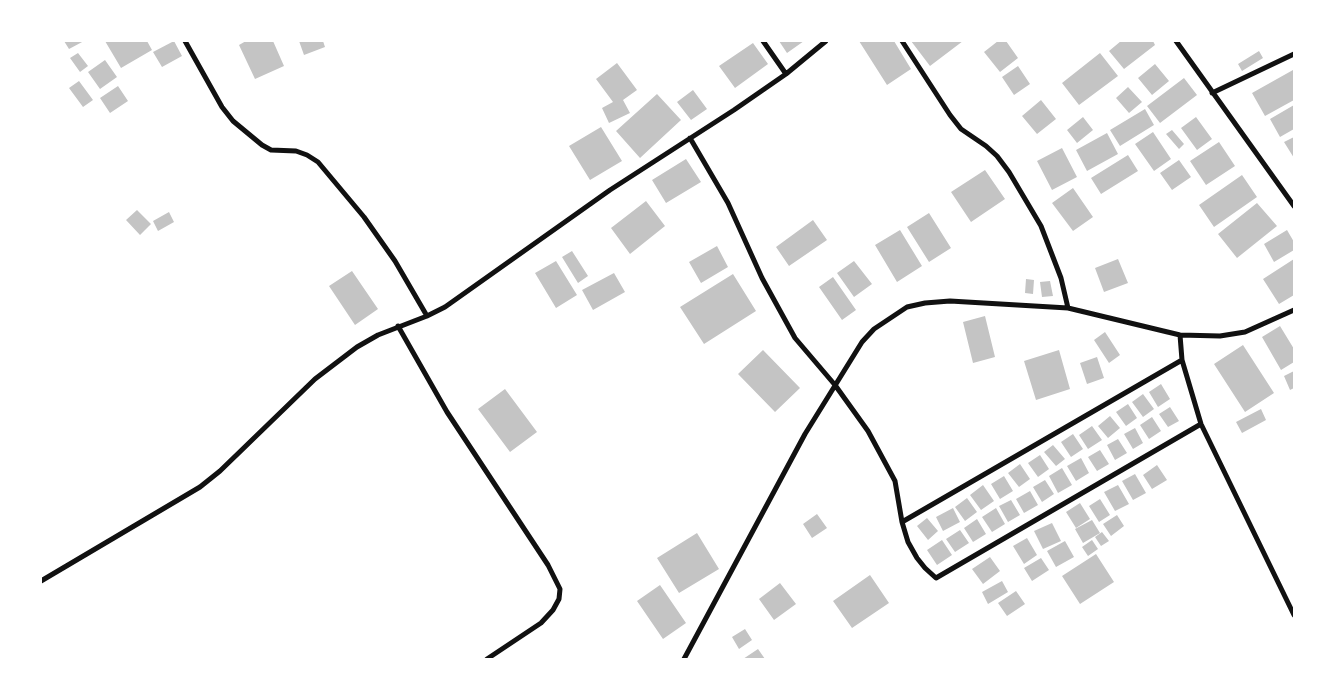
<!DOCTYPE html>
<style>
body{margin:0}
#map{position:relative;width:1335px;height:700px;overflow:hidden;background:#fff;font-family:"Exo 2",sans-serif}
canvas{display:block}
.frame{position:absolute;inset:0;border:42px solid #fff;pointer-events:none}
</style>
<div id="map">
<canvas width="1335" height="700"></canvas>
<div class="frame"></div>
</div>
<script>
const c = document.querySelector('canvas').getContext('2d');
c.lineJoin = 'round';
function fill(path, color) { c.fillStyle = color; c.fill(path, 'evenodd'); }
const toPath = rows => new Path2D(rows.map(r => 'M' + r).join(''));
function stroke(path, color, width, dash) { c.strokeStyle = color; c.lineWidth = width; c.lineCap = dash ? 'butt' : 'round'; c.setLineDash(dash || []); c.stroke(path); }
const building = toPath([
 [64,41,84,41,69,49],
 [105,41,147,41,152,50,121,68],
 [174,41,182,56,162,67,153,52],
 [246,41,273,41,284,66,255,79,239,45],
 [299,41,323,41,325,47,304,55],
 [779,41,804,41,787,53],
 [859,41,894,41,911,69,887,85],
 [911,41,963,41,930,66],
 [998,41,1006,41,1018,58,1000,72,984,52],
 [1121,41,1153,41,1155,45,1124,69,1109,51],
 [753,43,768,64,735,88,719,66],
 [1259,51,1263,58,1242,71,1238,64],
 [78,53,88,66,80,72,70,58],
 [1100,53,1118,76,1079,105,1062,83],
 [105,60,117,77,100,89,88,72],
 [617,63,637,90,623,100,630,113,609,123,602,108,613,102,596,79],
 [1155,64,1169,81,1152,95,1138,78],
 [1018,66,1030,84,1014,95,1002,77],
 [1293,70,1294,100,1265,116,1252,93],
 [1184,78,1197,95,1160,123,1147,106],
 [79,81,93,100,83,107,69,88],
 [118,86,128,101,110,113,100,98],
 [1128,87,1142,102,1129,113,1116,98],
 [693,90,707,109,691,120,677,102],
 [657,94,681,120,640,158,616,131],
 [1041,100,1056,119,1037,134,1022,116],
 [1294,105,1294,129,1280,137,1270,119],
 [1145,109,1154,125,1120,146,1110,130],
 [1083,117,1093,130,1077,143,1067,130],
 [1196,117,1212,139,1197,150,1181,128],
 [601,127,622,161,590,180,569,146],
 [1172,130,1184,144,1179,149,1166,134],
 [1153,132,1171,159,1154,171,1135,144],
 [1107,133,1118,154,1087,171,1076,150],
 [1294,137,1294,158,1284,142],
 [1219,142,1235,166,1206,185,1190,161],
 [1062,148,1077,177,1052,190,1037,161],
 [1128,155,1138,171,1101,194,1091,178],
 [686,159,701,182,666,203,652,180],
 [1179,160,1191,177,1172,190,1160,173],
 [985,170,1005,199,971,222,951,192],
 [1242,175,1257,197,1214,227,1199,205],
 [1073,188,1093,217,1073,231,1052,203],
 [646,201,665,226,630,254,611,228],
 [1257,203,1277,226,1237,258,1218,234],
 [137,210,151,224,140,235,126,220],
 [169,212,174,222,158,231,153,221],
 [929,213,951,248,929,262,907,227],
 [813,220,827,240,789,266,776,247],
 [900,230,922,266,897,282,875,245],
 [1287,230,1294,242,1294,250,1274,262,1264,244],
 [717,246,728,267,701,283,689,262],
 [572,251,588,276,578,283,562,257],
 [1118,259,1128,283,1104,292,1095,268],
 [1294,259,1294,295,1279,304,1263,279],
 [556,261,577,295,556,308,535,273],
 [854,261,872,284,854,297,837,273],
 [352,271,378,309,355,325,329,286],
 [614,273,625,292,593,310,582,290],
 [733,274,756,311,704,344,680,307],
 [833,277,856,310,842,320,819,287],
 [1026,279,1034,280,1033,294,1025,293],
 [1050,281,1053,296,1042,297,1040,282],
 [985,316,995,357,973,363,963,322],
 [1280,326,1294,349,1294,362,1281,370,1262,337],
 [1105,332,1120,355,1109,363,1094,340],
 [1243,345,1274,393,1245,412,1214,364],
 [763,350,800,388,775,412,738,374],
 [1059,350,1070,389,1036,400,1024,361],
 [1097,357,1104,378,1087,384,1080,363],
 [1294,371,1294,388,1290,390,1284,376],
 [1161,384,1170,399,1158,407,1149,392],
 [505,389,537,432,510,452,478,409],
 [1143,394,1154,409,1143,417,1132,402],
 [1128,404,1137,418,1126,426,1116,412],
 [1170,407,1179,421,1168,427,1159,414],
 [1261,409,1266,420,1242,433,1236,422],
 [1110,416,1120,428,1108,438,1098,426],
 [1152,417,1161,431,1149,439,1140,425],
 [1092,426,1102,440,1088,449,1079,435],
 [1135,428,1143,443,1133,449,1124,434],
 [1073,434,1083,449,1071,457,1061,442],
 [1118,439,1127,453,1115,460,1107,445],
 [1053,445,1065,459,1056,466,1044,452],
 [1100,450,1109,464,1097,471,1088,457],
 [1040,455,1049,469,1038,477,1028,463],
 [1081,458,1089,473,1076,481,1067,466],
 [1020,464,1030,479,1019,487,1008,473],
 [1157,465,1167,480,1152,489,1143,475],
 [1062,468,1072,485,1058,493,1049,476],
 [1135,474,1146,493,1133,500,1122,481],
 [1004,476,1013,491,1000,499,991,484],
 [1045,480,1054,494,1042,502,1033,487],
 [983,485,994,501,981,510,970,495],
 [1118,485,1129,504,1115,511,1104,492],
 [1030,491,1038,505,1024,513,1016,499],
 [967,498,977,512,965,521,955,507],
 [1100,499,1110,515,1099,522,1089,506],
 [1011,500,1020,515,1008,522,999,506],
 [1080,503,1090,519,1076,528,1066,512],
 [953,508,960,522,943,531,936,517],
 [996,508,1005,524,992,532,982,517],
 [817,514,827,528,812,538,803,524],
 [1117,515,1124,526,1111,536,1103,524],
 [927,518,938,531,928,540,917,526],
 [977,519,986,534,973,542,964,528],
 [1092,520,1100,533,1083,543,1075,529],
 [1052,523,1061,541,1043,549,1034,531],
 [960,530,969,543,955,552,946,539],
 [1102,532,1109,541,1101,546,1095,537],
 [697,533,719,569,679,593,657,558],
 [1027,538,1037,555,1024,564,1013,546],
 [942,540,952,555,937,565,927,550],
 [1092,540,1098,549,1088,556,1082,547],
 [1065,541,1074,557,1056,567,1047,551],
 [1096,554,1114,582,1080,604,1062,576],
 [990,557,1000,571,983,584,972,569],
 [1041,558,1049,570,1032,581,1024,568],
 [870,575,889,603,852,628,833,601],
 [1002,581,1008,592,988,604,982,592],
 [780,583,796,604,774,620,759,599],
 [660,585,686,623,663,639,637,601],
 [1016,591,1025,604,1007,616,998,603],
 [745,629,752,640,739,649,732,637],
 [758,649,765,659,743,659]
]);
const minor = toPath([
 [185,41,222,107,233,121,262,145,271,150,296,151,307,155,318,162,364,217,395,261,427,316],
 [763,41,786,74],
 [902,41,950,115,961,129,986,146,997,156,1009,172,1041,226,1061,278,1068,308],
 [1176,41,1294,206],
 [1212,93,1294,54],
 [690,138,728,203,762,278,795,338,835,385,868,431,895,481,902,522,1182,360],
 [398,326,447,412,548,565,560,589,559,599,553,610,541,623,487,659],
 [1180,335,1182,360,1201,424,1294,615],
 [902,522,908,542,917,558,925,568,936,578,1201,424],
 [41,581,200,487,220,471,315,379,357,347,378,335,427,316,445,307,610,190,734,110,786,74,826,41],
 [684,659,805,434,862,342,874,329,907,307,925,303,950,301,1068,308,1180,335,1220,336,1245,332,1294,310]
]);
fill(building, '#c4c4c4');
stroke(minor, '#111', 5);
</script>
